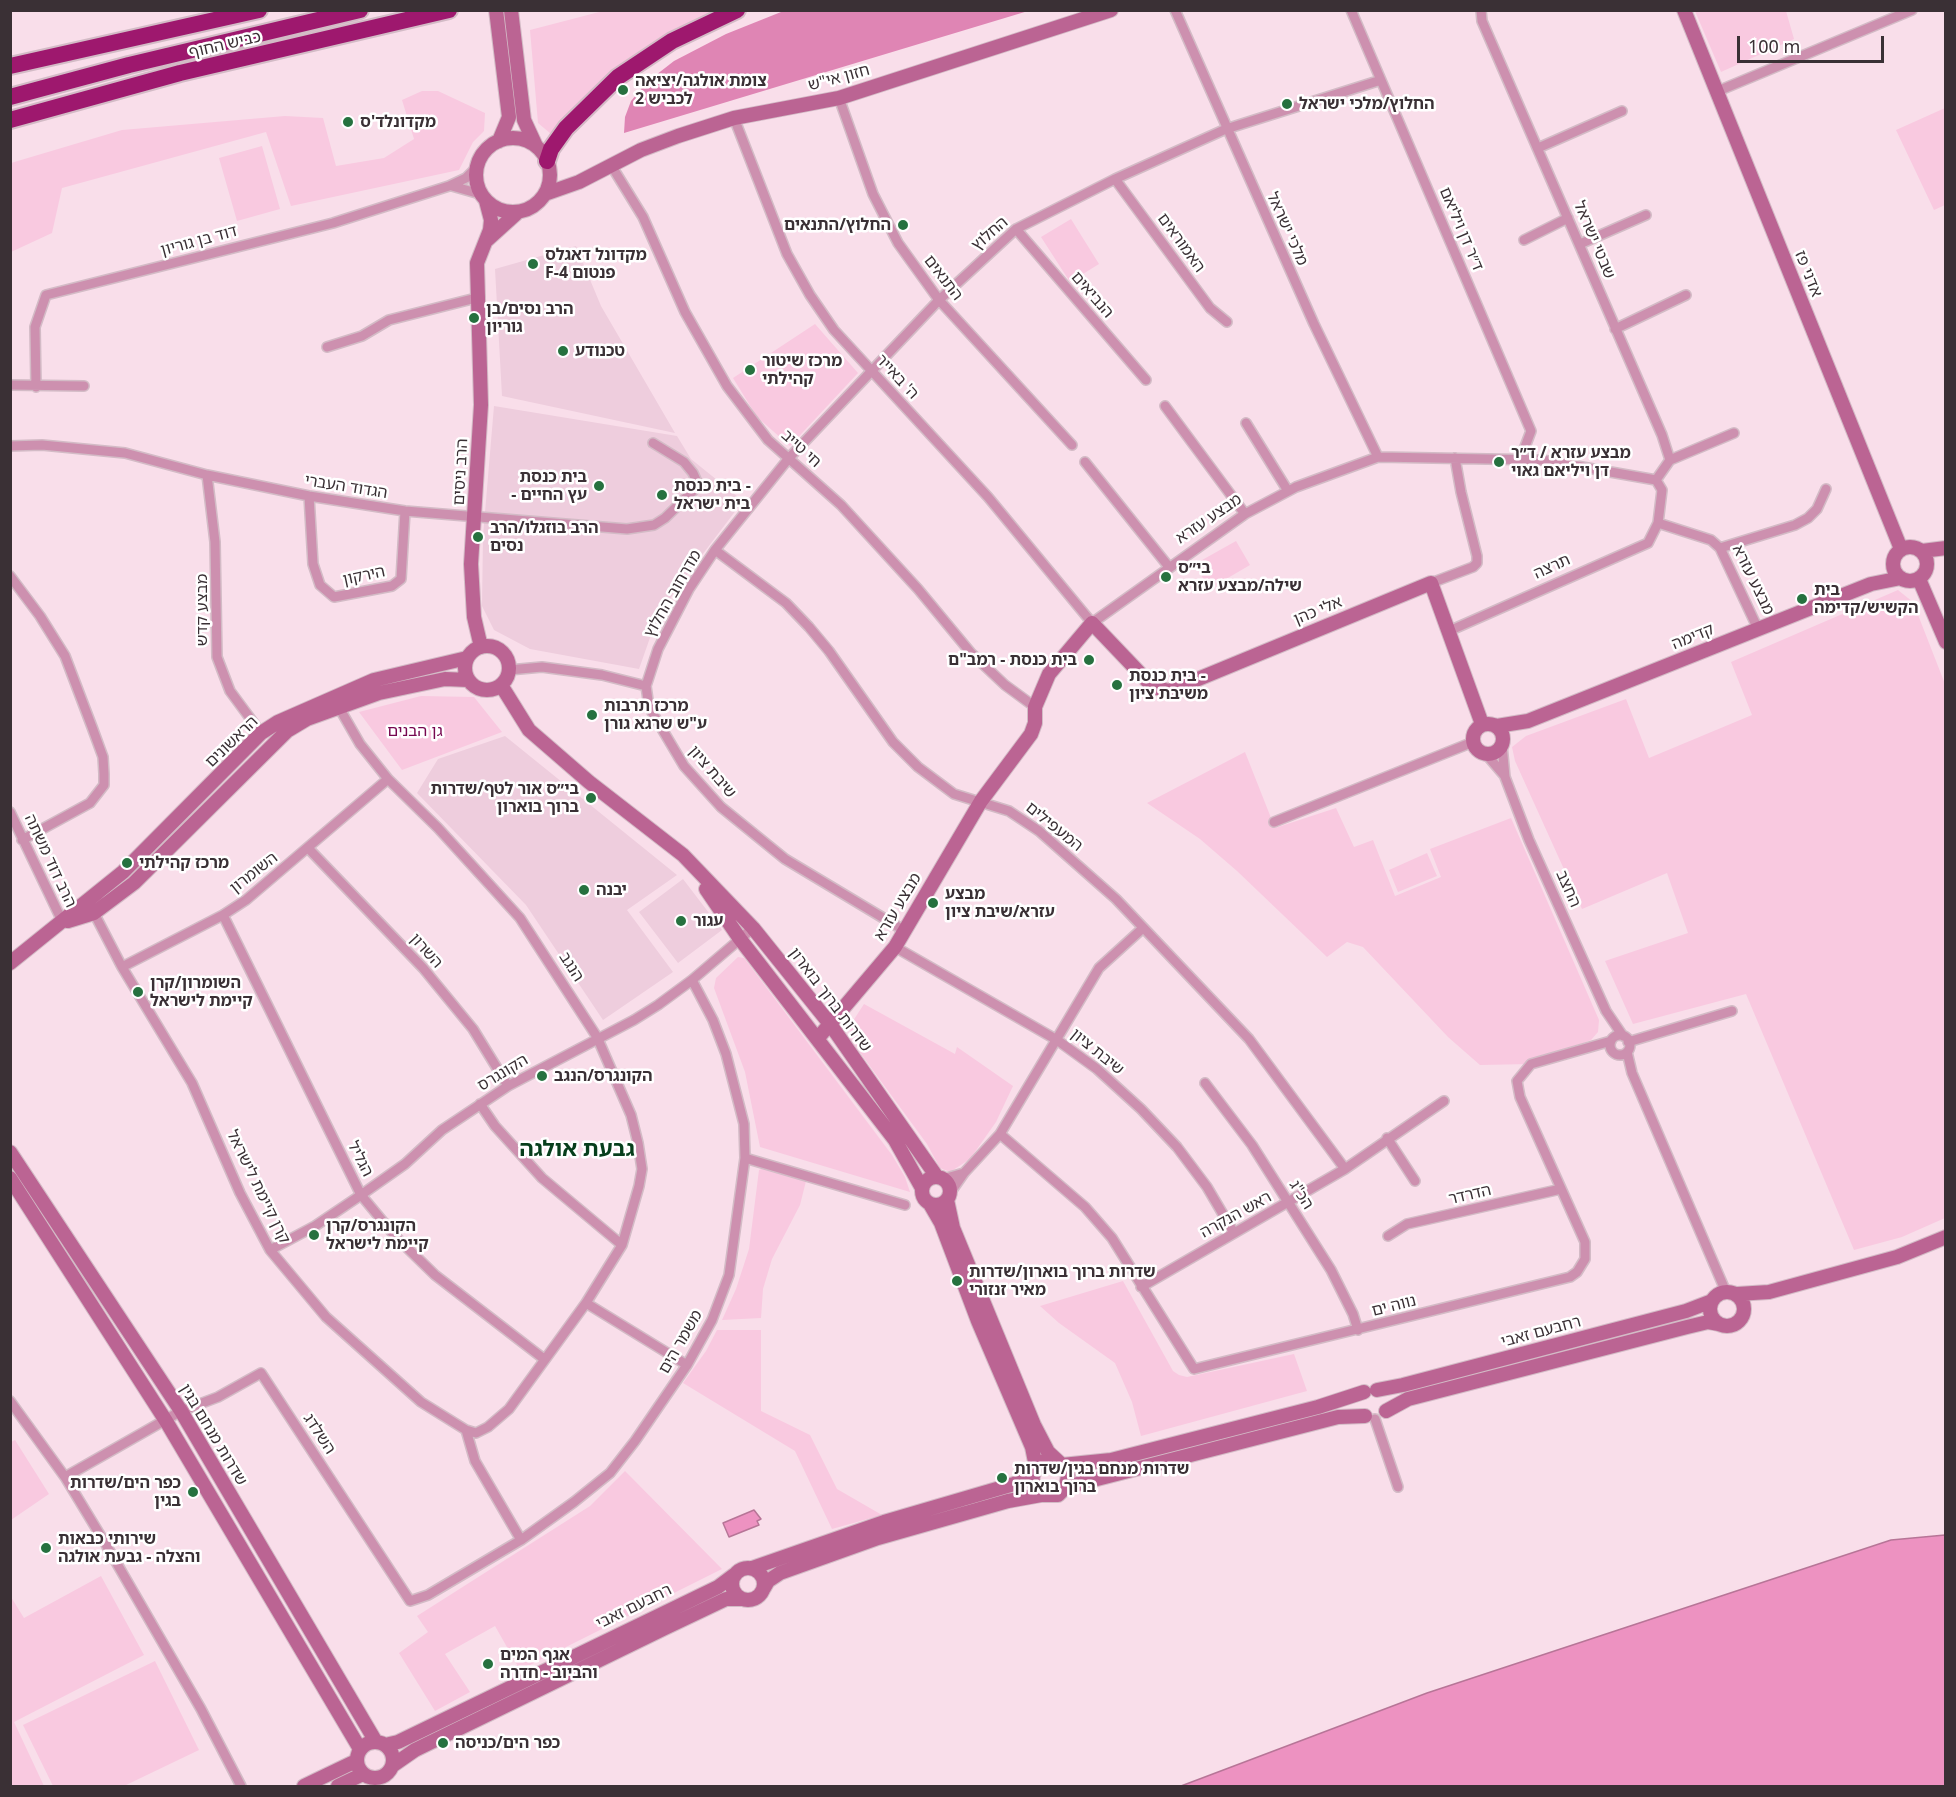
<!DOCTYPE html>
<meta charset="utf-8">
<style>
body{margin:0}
#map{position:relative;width:1956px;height:1797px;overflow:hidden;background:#f9deea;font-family:"Noto Sans",sans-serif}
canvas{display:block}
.frame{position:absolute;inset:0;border:12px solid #3a3035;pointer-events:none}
.scale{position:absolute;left:1737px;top:36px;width:147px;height:27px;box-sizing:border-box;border:3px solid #3a3035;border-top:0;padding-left:8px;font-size:18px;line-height:21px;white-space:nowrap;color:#3a3035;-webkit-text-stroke:4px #fff;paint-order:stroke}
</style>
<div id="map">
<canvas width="1956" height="1797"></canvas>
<div class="frame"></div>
<div class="scale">100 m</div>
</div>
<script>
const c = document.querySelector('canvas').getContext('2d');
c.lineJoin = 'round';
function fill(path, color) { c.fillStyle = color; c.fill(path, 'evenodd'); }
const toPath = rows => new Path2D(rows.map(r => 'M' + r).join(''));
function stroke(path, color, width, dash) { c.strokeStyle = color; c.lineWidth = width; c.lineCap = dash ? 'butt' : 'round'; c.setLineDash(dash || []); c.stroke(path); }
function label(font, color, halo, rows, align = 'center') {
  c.font = font + ' "Noto Sans","Noto Sans Hebrew",sans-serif'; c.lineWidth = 5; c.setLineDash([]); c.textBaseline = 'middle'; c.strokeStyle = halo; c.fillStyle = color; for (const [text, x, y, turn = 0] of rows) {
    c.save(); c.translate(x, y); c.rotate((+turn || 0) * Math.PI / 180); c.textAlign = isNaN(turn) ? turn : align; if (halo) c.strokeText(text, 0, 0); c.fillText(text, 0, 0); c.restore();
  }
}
const built = toPath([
 [576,246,601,306,675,433,502,396,495,269],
 [494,406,677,436,691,459,743,501,674,592,652,632,639,669,530,649,494,630,482,606,483,536],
 [505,736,677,875,627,910,673,972,603,1020,526,905,417,793,438,759],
 [683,879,722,930,678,963,639,912]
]);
const green = toPath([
 [603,11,721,11,588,97,551,134,538,123,530,30],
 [1695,11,1786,11,1794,39,1721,72],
 [422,91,438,91,485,113,484,131,473,142,459,170,291,206,266,132,62,188,52,233,11,252,11,163,122,130,285,116,323,118,336,166,384,158,414,139,402,100],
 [1945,108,1945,205,1934,210,1896,130],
 [262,146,280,209,237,221,219,158],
 [1071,219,1099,264,1070,282,1041,237],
 [815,324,858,373,790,446,757,417,733,378],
 [1236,541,1250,565,1209,589,1195,564],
 [1898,590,1913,602,1945,684,1945,1218,1902,1237,1854,1250,1746,994,1633,1024,1605,961,1688,933,1667,873,1582,909,1515,761,1512,747,1526,736,1626,699,1649,758,1752,715,1731,662],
 [421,696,474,697,502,732,402,770,359,712],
 [1245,752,1275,828,1336,808,1354,847,1373,840,1395,896,1441,877,1430,849,1511,818,1599,1020,1598,1032,1591,1040,1531,1064,1480,1065,1448,1037,1363,947,1347,942,1327,957,1237,871,1200,839,1147,803],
 [1427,853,1437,876,1398,892,1389,870],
 [738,957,744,958,748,963,892,1155,905,1177,910,1192,760,1147,745,1072,714,988,716,978],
 [864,1004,955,1054,957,1047,1013,1086,996,1122,970,1159,950,1172,940,1168,927,1144,850,1039,851,1024],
 [763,1168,806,1181,800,1205,772,1259,763,1289,761,1318,722,1320,736,1289,749,1249,759,1170],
 [1123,1281,1173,1371,1179,1375,1187,1377,1294,1354,1307,1391,1141,1436,1132,1402,1115,1363,1059,1323,1040,1306],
 [717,1330,761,1330,761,1411,810,1435,837,1489,882,1515,832,1529,795,1451,683,1383,706,1351],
 [15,1440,49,1494,11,1520,11,1442],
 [625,1471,722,1569,520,1670,495,1626,445,1654,470,1692,435,1711,399,1653,428,1632,417,1616,590,1506],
 [101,1576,144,1655,14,1722,44,1786,11,1786,11,1597,24,1618],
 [155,1661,199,1750,124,1786,53,1786,23,1725]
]);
const forest = toPath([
 [786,10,1028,10,1028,11,624,133,625,117,631,101,647,82,674,61,726,34]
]);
const water = toPath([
 [754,1510,761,1519,757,1521,759,1525,729,1537,723,1523,754,1510],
 [1945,1535,1945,1786,1181,1786,1427,1693,1891,1540,1945,1535]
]);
const street = toPath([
 [1175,10,1314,324,1378,457],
 [1351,10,1531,431,1520,460],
 [1481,10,1482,21,1662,435,1670,460,1656,480],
 [1718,91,1912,10],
 [839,98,873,194,898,243,939,300,1072,445],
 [734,118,787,254,810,295,834,330,988,497,1092,623,1245,514,1296,487,1378,457,1542,460,1656,480,1662,490,1658,523,1648,543,1449,631],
 [1538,148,1622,111],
 [611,165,643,217,685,312,727,386,768,440,841,505,918,589,971,653,1005,685,1035,707],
 [1115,179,1210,308,1227,322],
 [452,186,480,194],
 [1016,229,1146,380],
 [1524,240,1568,218],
 [1580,244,1646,215],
 [1615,329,1686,295],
 [327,347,362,336,389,320,480,297],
 [10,385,84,386],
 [36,387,35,327,46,295,333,223,449,186,466,178,477,167],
 [1165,406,1245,514],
 [1246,423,1288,491],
 [10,446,42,445,125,453,207,475,309,496,405,511,627,529,654,525,665,518,696,488,697,482,693,473,684,462,653,443],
 [1670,460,1734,433],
 [1085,462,1169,567],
 [207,475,215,542,217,657,230,691,261,733],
 [309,496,313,564,320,585,334,597,392,586,401,579,405,511],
 [1658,523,1711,540,1720,548,1758,629],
 [1720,548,1795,525,1808,518,1817,509,1826,489],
 [715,550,786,603,809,627,829,651,893,742,918,767,954,794,1009,811,1039,831,1116,899,1249,1039,1345,1169],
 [10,576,40,616,65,656,92,727,103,757,104,774,104,785,90,803,22,840],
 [1431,583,1473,567,1477,563,1477,556,1461,492,1455,458],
 [509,670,542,667,602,675,646,686],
 [1502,745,1505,777,1529,840,1606,1011,1623,1036],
 [1486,754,1504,775],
 [10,812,63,923],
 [1274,822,1473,742],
 [308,848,423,968,473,1029,508,1086],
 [99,893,94,913,122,967,192,1083,240,1193,270,1250,326,1317,421,1402,466,1430,476,1433,488,1427,509,1409,586,1303,622,1245,639,1186,642,1169,638,1143,631,1115,597,1037,520,918,438,828,388,779,360,744,337,704],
 [223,915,361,1195,395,1236,435,1275,544,1359],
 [905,931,785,859,721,807,684,766,649,707,646,686,658,649,689,589,715,550,789,458,939,300,1016,229,1115,179,1226,129,1381,80],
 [895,947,1057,1040,1097,1069,1141,1109,1177,1147,1207,1187,1234,1233],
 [122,967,223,915,246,900,388,779],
 '1610 1045a10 10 0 1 1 20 0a10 10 0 1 1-20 0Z',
 [1628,1042,1732,1011],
 [1627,1052,1632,1073,1726,1292],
 [1205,1083,1252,1145,1331,1270,1353,1314,1358,1330],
 [480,1104,495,1126,542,1178,622,1245],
 [1000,1134,1085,1207,1112,1238,1194,1369,1570,1277,1577,1272,1585,1259,1585,1242,1520,1097,1517,1081,1531,1064,1611,1041],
 [1387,1138,1415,1181],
 [745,1158,905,1205],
 [943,1179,964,1173],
 [950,1193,964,1173,1000,1134,1099,968,1143,928],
 [1388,1236,1407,1224,1561,1189],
 [270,1250,315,1226,361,1195,405,1164,442,1130,508,1086,634,1020,658,1005,692,980,753,928],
 [1141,1287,1345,1169,1444,1101],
 [586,1303,687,1365],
 [10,1401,65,1477,105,1543,201,1709,241,1786],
 [1375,1419,1398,1487],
 [466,1430,475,1461,521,1540],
 [65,1477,181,1411,218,1397,261,1373,410,1601,428,1595,521,1540,574,1502,610,1473,635,1441,687,1365,712,1320,729,1275,745,1158,744,1124,726,1054,713,1020,692,980]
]);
const secondary = toPath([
 [496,10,509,117,499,141],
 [511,10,524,120,536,146],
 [1684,10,1901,549],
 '476 175a37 37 0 1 1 74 0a37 37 0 1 1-74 0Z',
 [545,194,579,182,641,150,678,136,734,118,839,98,1111,10],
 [487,240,518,212],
 '1893 564a17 17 0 1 1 34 0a17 17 0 1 1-34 0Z',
 [1922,551,1946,548],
 [1919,579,1946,642],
 '465 668a22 22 0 1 1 44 0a22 22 0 1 1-44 0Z',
 [481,647,474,617,471,564,481,405,477,263,490,230,491,220,486,201],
 [501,685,529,730,589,782,683,855,753,928,830,1024,937,1177],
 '1473 739a15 15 0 1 1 30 0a15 15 0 1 1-30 0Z',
 [1497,726,1528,721,1871,584,1901,578],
 [706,889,740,939,895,1140,922,1188],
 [68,921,94,913,134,883,287,731,307,719,379,693,445,679,468,680],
 [10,963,123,872,261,733,278,722,374,680,467,658],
 [818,1038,895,947,981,801,1031,734,1035,723,1035,707,1049,674,1092,623,1153,687,1169,691,1431,583,1482,724],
 [10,1152,181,1411,376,1742],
 '922 1191a14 14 0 1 1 28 0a14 14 0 1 1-28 0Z',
 [10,1178,166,1421,360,1749],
 [947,1200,953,1228,1034,1425,1048,1452,1062,1465,1068,1475,1066,1487,1058,1495,1041,1495,1032,1480,1035,1469,1044,1461,1057,1462],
 [930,1204,941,1223,978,1321,1032,1447,1036,1467],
 '1710 1309a17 17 0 1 1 34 0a17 17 0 1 1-34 0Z',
 [1737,1294,1769,1292,1897,1257,1946,1237],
 [1377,1390,1403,1385,1686,1311,1712,1301],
 [1386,1411,1408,1399,1687,1327,1708,1322,1719,1324],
 [1062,1465,1111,1460,1318,1407,1364,1392],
 [1066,1487,1338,1417,1365,1416],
 '732 1584a16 16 0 1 1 32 0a16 16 0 1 1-32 0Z',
 [752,1568,884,1522,1014,1484,1032,1474],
 [764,1588,768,1581,780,1573,878,1538,1008,1501,1041,1495],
 '357 1760a18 18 0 1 1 36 0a18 18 0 1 1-36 0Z',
 [385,1745,398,1742,718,1587,734,1575],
 [392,1766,415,1750,665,1628,726,1599,741,1599],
 [304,1786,356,1761],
 [338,1786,363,1774]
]);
const highway = toPath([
 [10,66,259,10],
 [10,97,129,65,360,10],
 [10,120,180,73,449,10],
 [547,161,551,149,566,128,618,77,672,41,737,10]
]);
const markers = [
 [623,90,6,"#26713f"],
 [1287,104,6,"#26713f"],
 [348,122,6,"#26713f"],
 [903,225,6,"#26713f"],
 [533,264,6,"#26713f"],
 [474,318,6,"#26713f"],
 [563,351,6,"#26713f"],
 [750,370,6,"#26713f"],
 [1499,462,6,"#26713f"],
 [599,486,6,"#26713f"],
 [662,495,6,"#26713f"],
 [478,537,6,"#26713f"],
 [1166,577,6,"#26713f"],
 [1802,599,6,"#26713f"],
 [1089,660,6,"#26713f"],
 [1117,685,6,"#26713f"],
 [592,715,6,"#26713f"],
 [591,798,6,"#26713f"],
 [127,863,6,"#26713f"],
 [584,890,6,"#26713f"],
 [933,903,6,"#26713f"],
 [681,921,6,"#26713f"],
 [138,992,6,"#26713f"],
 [542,1076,6,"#26713f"],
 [314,1235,6,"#26713f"],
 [957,1281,6,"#26713f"],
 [1002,1478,6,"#26713f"],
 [193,1492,6,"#26713f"],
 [46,1548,6,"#26713f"],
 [488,1664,6,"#26713f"],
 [443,1743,6,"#26713f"]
];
const streetNames = [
 ["כביש החוף",225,45,-13],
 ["חזון אי\"ש",839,78,-15],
 ["מלכי ישראל",1287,229,66],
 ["ד״ר דן ויליאם",1461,229,67],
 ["החלוץ",990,234,-41],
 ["שבטי ישראל",1594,240,67],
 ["דוד בן גוריון",199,241,-15],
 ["האמוראים",1181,243,54],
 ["אדני פז",1808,274,68],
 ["התנאים",943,278,52],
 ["הנביאים",1092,295,49],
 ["ה' באייר",897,377,47],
 ["חי טייב",801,449,42],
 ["הרב ניסים",461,472,-87],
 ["הגדוד העברי",346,487,9],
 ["מבצע עזרא",1209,519,-34],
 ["תרצה",1552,567,-24],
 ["הירקון",364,576,-12],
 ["מבצע עזרא",1753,580,64],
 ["מדרחוב החלוץ",673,594,-60],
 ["מבצע קדש",202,610,-90],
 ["אלי כהן",1318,611,-22],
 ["קדימה",1693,637,-22],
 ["הראשונים",232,742,-44],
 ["שיבת ציון",712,772,49],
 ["המעפילים",1054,827,39],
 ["הרב דוד משתה",50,861,65],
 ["השומרון",254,873,-38],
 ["החצב",1568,889,66],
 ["מבצע עזרא",898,907,-59],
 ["השרון",426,951,48],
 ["הנגב",571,967,57],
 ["שדרות ברוך בוארון",830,1000,53],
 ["שיבת ציון",1097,1052,39],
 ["הקונגרס",503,1073,-31],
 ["הגליל",360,1159,63],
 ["קרן קיימת לישראל",258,1187,64],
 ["הכ\"ג",1301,1195,58],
 ["הדרדר",1470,1195,-13],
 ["ראש הנקרה",1236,1215,-29],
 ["נווה ים",1394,1306,-14],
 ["רחבעם זאבי",1541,1332,-15],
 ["משמר הים",681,1342,-60],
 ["השלדג",319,1434,57],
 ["שדרות מנחם בגין",213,1435,59],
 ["רחבעם זאבי",634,1607,-26]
];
const poiNames = [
 ["צומת אולגה/יציאה",635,81],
 ["לכביש 2",635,99],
 ["החלוץ/מלכי ישראל",1299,104],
 ["מקדונלד'ס",360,122],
 ["החלוץ/התנאים",891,225,"right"],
 ["מקדונל דאגלס",545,255],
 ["F-4 פנטום",545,273],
 ["הרב נסים/בן",486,309],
 ["גוריון",486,327],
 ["טכנודע",575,351],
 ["מרכז שיטור",762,361],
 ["קהילתי",762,379],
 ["מבצע עזרא / ד״ר",1511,453],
 ["דן ויליאם גאוי",1511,471],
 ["בית כנסת",587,477,"right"],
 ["- עץ החיים",587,495,"right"],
 ["בית כנסת -",674,486],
 ["בית ישראל",674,504],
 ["הרב בוזגלו/הרב",490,528],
 ["נסים",490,546],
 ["בי״ס",1178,568],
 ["שילה/מבצע עזרא",1178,586],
 ["בית",1814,590],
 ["הקשיש/קדימה",1814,608],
 ["בית כנסת - רמב\"ם",1077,660,"right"],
 ["בית כנסת -",1129,676],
 ["משיבת ציון",1129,694],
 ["מרכז תרבות",604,706],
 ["ע\"ש שרגא גורן",604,724],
 ["בי״ס אור לטף/שדרות",579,789,"right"],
 ["ברוך בוארון",579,807,"right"],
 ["מרכז קהילתי",139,863],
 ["יבנה",596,890],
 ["מבצע",945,894],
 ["עזרא/שיבת ציון",945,912],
 ["עגור",693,921],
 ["השומרון/קרן",150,983],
 ["קיימת לישראל",150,1001],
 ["הקונגרס/הנגב",554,1076],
 ["הקונגרס/קרן",326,1226],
 ["קיימת לישראל",326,1244],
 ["שדרות ברוך בוארון/שדרות",969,1272],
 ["מאיר זנזורי",969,1290],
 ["שדרות מנחם בגין/שדרות",1014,1469],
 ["ברוך בוארון",1014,1487],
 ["כפר הים/שדרות",181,1483,"right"],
 ["בגין",181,1501,"right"],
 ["שירותי כבאות",58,1539],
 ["והצלה - גבעת אולגה",58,1557],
 ["אגף המים",500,1655],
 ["והביוב - חדרה",500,1673],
 ["כפר הים/כניסה",455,1743]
];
const parkNames = [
 ["גן הבנים",415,731]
];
const districtNames = [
 ["גבעת אולגה",577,1150]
];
fill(built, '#eecddd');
fill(green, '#f9c9e0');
fill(forest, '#df85b4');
fill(water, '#ed92c1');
stroke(water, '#b77597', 1.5);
stroke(street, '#d3bbc6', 12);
stroke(secondary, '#d3bbc6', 16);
stroke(highway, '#d3bbc6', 20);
stroke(street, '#cd90af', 9);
stroke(secondary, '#bb6493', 14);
stroke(highway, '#9e186e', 16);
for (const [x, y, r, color] of markers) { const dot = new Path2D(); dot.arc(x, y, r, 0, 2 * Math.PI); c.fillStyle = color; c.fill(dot); stroke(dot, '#fff', 2); }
label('16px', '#3a3035', '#fff', streetNames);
label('bold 16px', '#3a3035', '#fff', poiNames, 'left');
label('16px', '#760750', '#fff', parkNames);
label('bold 22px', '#073e1c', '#fff', districtNames);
</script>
